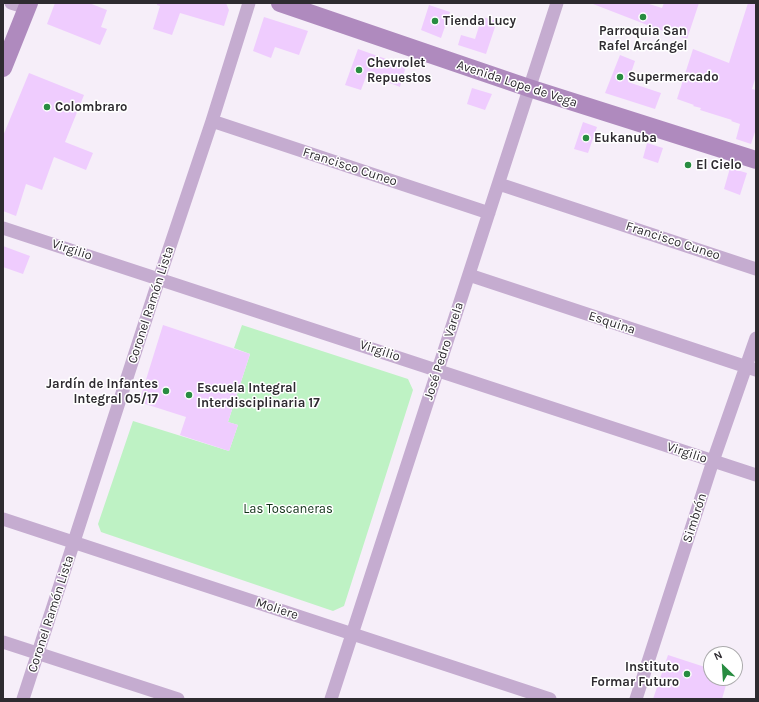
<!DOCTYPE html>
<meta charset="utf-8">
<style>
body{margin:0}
#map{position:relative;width:759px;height:702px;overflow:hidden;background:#f6eef9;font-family:Karla,sans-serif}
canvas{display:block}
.frame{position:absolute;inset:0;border:4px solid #2e2b30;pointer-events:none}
.north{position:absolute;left:703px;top:646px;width:40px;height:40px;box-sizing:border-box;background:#fff;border:1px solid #abaaac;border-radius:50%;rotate:335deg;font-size:11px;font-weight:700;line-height:16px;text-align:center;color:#2e2b30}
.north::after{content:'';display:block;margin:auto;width:14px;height:18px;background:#288c41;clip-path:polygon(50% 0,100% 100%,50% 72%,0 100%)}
</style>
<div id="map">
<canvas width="759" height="702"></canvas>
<div class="frame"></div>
<div class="north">N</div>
</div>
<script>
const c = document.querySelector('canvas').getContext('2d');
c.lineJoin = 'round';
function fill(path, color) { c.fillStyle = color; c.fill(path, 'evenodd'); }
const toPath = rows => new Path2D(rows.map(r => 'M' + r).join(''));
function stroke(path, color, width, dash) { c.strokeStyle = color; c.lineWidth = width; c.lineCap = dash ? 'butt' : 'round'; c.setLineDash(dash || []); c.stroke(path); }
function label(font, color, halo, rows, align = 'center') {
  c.font = font + ' Karla,sans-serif'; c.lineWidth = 3; c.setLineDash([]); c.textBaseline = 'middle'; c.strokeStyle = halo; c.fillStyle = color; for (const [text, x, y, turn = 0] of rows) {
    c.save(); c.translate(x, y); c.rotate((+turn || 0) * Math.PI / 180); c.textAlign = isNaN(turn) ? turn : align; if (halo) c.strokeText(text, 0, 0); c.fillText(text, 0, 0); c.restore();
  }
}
const green = toPath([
 [242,325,408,379,413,390,344,606,333,611,101,532,98,524,133,421,229,451,238,425,228,422,250,354,234,348]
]);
const building = toPath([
 [55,3,89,3,107,10,101,27,107,29,100,45,47,24],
 [157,3,226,3,229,10,224,26,180,13,172,35,153,29,160,6,157,5],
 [594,3,646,3,662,8,664,3,699,3,687,39,655,28,593,4],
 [748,3,756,3,756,76,752,89,756,90,756,129,751,144,736,139,740,124,731,121,732,120,700,110,701,108,693,106,694,105,677,99,693,49,729,63],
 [429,5,450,12,441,38,421,30],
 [264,17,308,31,299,55,275,47,271,58,253,51],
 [482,17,497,21,486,54,458,45,461,35,475,39],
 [358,49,406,66,400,87,367,74,361,90,345,85],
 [620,55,635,61,628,82,661,93,655,109,605,93],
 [29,73,84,95,65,142,93,153,86,170,54,157,42,190,26,184,16,216,3,211,3,136],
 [472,88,492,94,485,110,467,104],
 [583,122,597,127,588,153,574,149],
 [647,143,663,148,658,163,643,158],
 [730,168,747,173,740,195,724,189],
 [3,246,30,256,23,274,3,267],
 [163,325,250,354,228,422,238,425,229,451,180,435,186,417,139,402],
 [668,655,711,669,711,678,728,678,722,699,653,699]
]);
const minor = toPath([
 [11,3,27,8],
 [212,121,489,213],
 [499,184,756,269],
 [3,228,756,475],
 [469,275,756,370],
 [3,519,550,699],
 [3,642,178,699],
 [23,699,159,279,212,121,249,3],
 [331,699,557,3],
 [636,699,713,461,756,338]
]);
const secondary = toPath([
 [280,3,529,88,756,160],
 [3,68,29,3]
]);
const markers = [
 [643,17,4,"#288c41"],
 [435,21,4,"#288c41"],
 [359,70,4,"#288c41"],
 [620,77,4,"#288c41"],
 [47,107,4,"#288c41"],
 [586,138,4,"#288c41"],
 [688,165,4,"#288c41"],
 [166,391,4,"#288c41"],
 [189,395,4,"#288c41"],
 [687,674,4,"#288c41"]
];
const poiNames = [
 ["Tienda Lucy",443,21],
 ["Parroquia San",643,31,"center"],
 ["Rafel Arcángel",643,46,"center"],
 ["Chevrolet",367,63],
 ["Repuestos",367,78],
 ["Supermercado",628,77],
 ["Colombraro",55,107],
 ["Eukanuba",594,138],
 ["El Cielo",696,165],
 ["Jardín de Infantes",158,384,"right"],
 ["Integral 05/17",158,399,"right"],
 ["Escuela Integral",197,388],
 ["Interdisciplinaria 17",197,403],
 ["Instituto",679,667,"right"],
 ["Formar Futuro",679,682,"right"]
];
const streetNames = [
 ["Avenida Lope de Vega",517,84,18],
 ["Francisco Cuneo",350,167,18],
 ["Francisco Cuneo",673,241,18],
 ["Virgilio",72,250,18],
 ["Coronel Ramón Lista",151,305,-72],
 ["Esquina",612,323,18],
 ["Virgilio",380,351,18],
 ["José Pedro Varela",444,351,-72],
 ["Virgilio",687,453,18],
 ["Simbrón",695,518,-72],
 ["Moliere",277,609,18],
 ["Coronel Ramón Lista",51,614,-72]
];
const parkNames = [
 ["Las Toscaneras",288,509]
];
fill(green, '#bef2c4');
fill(building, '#efccfe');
stroke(minor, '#c5acd0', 13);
stroke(secondary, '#af8abe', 18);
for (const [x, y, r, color] of markers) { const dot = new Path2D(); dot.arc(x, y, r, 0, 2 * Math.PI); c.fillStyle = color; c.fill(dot); stroke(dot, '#fff', 1.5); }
label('bold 13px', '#2e2b30', '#fff', poiNames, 'left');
label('13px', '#2e2b30', '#fff', streetNames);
label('13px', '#103217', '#fff', parkNames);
</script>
